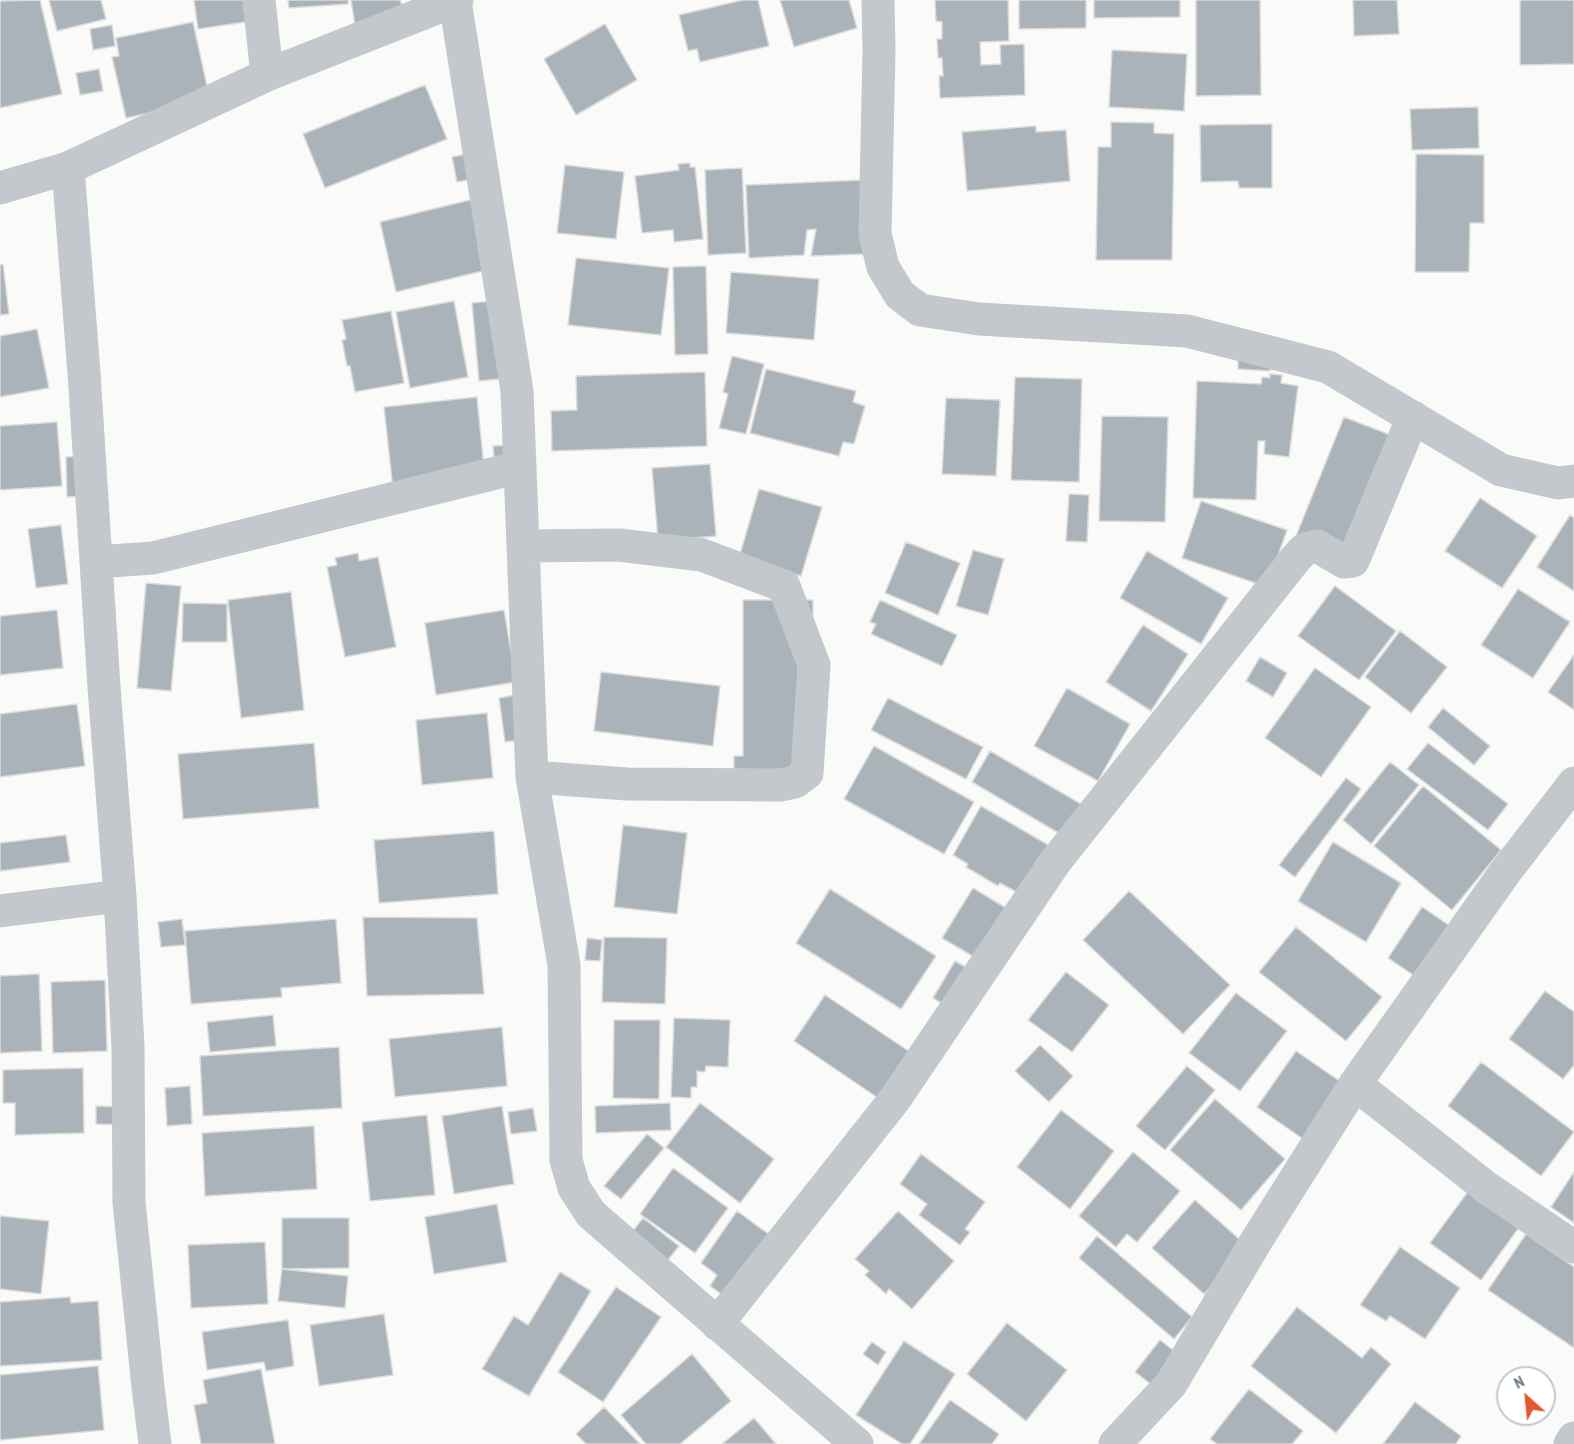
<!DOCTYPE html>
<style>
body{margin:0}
#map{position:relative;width:1574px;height:1444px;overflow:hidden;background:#fafaf8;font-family:"PT Sans Narrow",sans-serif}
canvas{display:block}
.north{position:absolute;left:1496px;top:1366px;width:60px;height:60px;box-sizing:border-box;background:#fff;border:2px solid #c1c8cd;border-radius:50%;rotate:333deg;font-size:16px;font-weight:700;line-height:24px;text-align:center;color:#657683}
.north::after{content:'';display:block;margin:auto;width:21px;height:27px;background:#e4572e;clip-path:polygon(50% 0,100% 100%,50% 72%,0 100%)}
</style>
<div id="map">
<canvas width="1574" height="1444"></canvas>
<div class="north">N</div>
</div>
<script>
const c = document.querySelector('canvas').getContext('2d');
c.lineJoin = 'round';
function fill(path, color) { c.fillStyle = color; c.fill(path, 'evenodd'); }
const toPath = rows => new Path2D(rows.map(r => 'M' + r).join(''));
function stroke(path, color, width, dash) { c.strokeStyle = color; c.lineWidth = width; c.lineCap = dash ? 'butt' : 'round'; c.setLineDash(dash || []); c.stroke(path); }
const building = toPath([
 [40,0,62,94,0,108,0,1,40,0],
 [49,0,101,0,106,19,57,31,49,0],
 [194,0,243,0,246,22,198,29,194,0],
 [288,0,348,0,348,4,289,8,288,0],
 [351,0,400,0,404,11,355,25,351,0],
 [743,0,758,0,769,46,700,62,697,49,688,51,679,15,743,0],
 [780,0,849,0,857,28,794,47,780,0],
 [935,0,1008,0,1009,41,980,42,981,65,1001,64,1000,45,1024,44,1025,95,940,98,939,76,943,76,942,58,938,58,937,39,942,39,942,22,936,21,935,0],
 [1019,0,1086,0,1086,28,1019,29,1019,0],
 [1094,0,1180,0,1180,17,1094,18,1094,0],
 [1196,0,1260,0,1261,95,1196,96,1196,0],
 [1353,0,1397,0,1399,34,1354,36,1353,0],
 [1520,0,1574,0,1574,64,1520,65,1520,0],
 [193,22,210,100,126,118,112,57,119,56,116,38,193,22],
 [605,24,637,80,576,115,544,59,605,24],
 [112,25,115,46,93,50,90,29,112,25],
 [1112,50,1187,54,1184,111,1109,107,1112,50],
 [99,69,103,91,80,95,76,73,99,69],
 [425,85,447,139,325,188,303,134,425,85],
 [1478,107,1479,148,1412,150,1410,109,1478,107],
 [1111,122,1154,123,1154,133,1174,134,1172,260,1096,260,1098,147,1111,147,1111,122],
 [1272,124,1272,188,1239,188,1238,181,1201,182,1200,125,1272,124],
 [1036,126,1036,132,1066,130,1070,181,967,191,962,132,1036,126],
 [482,151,487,176,457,182,452,157,482,151],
 [1416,154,1484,155,1484,223,1470,223,1469,272,1415,272,1416,154],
 [690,163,690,167,695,167,703,239,674,242,673,230,642,233,635,176,679,170,678,164,690,163],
 [565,165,624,172,616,239,557,233,565,165],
 [742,168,746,253,708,255,705,170,742,168],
 [863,180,865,254,811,256,816,229,807,230,804,255,749,258,746,185,863,180],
 [478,198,495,268,396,292,380,222,478,198],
 [576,258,669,268,661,335,568,325,576,258],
 [3,264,9,314,0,315,0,265,3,264],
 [706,266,708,354,675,355,673,267,706,266],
 [731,272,819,279,814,340,726,333,731,272],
 [501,300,509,378,479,381,472,303,501,300],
 [454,301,468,377,410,388,396,312,454,301],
 [391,311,404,383,355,392,350,366,347,366,342,340,346,339,342,320,391,311],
 [37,329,49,388,0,397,0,336,37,329],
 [1238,354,1271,355,1270,371,1238,369,1238,354],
 [732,356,764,364,746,434,719,428,728,394,723,392,732,356],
 [766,369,856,391,853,402,865,406,854,444,843,442,839,456,750,433,766,369],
 [705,372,707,446,552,451,551,411,577,410,576,376,705,372],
 [1270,374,1282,375,1281,383,1298,386,1289,457,1264,454,1265,441,1258,441,1256,500,1193,498,1197,381,1261,384,1262,377,1270,378,1270,374],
 [1015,377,1082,379,1079,482,1011,480,1015,377],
 [477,397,484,468,393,489,384,407,477,397],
 [946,398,1000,400,996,476,942,474,946,398],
 [1102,416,1168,417,1165,522,1099,521,1102,416],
 [1344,417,1406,441,1357,561,1296,536,1344,417],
 [57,422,62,486,0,490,0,426,57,422],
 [513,445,495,468,493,446,513,445],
 [90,456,92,496,67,497,66,457,90,456],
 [710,464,716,536,658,541,652,468,710,464],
 [759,489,822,507,801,576,739,558,759,489],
 [1069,494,1089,495,1087,542,1066,541,1069,494],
 [1480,498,1537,536,1502,588,1445,551,1480,498],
 [1201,501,1287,530,1267,587,1182,558,1201,501],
 [1570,515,1574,518,1574,591,1537,567,1570,515],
 [61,525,68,584,36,588,28,529,61,525],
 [906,542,960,563,938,615,885,593,906,542],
 [973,550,1004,559,988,615,956,606,973,550],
 [1147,551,1228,598,1201,644,1120,598,1147,551],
 [358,553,359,561,378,557,396,647,345,657,327,567,337,565,335,558,358,553],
 [146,583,181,586,171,691,137,688,146,583],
 [1335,586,1396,631,1359,680,1298,636,1335,586],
 [1518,589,1570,622,1533,678,1481,645,1518,589],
 [291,592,304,710,241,718,228,600,291,592],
 [743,600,813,600,812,714,819,772,734,781,734,756,743,756,743,600],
 [880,600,957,635,942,666,871,634,876,624,870,622,880,600],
 [183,603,227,604,227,642,182,642,183,603],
 [57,610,63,668,0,675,0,616,57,610],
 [504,610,516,682,436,695,425,623,504,610],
 [1143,625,1188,654,1151,711,1106,682,1143,625],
 [1400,631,1447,667,1411,713,1365,677,1400,631],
 [1574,655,1574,710,1548,692,1574,655],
 [1260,657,1287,673,1273,697,1246,681,1260,657],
 [1315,668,1371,707,1321,777,1265,738,1315,668],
 [601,672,720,686,713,746,594,731,601,672],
 [1067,688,1130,724,1098,781,1034,746,1067,688],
 [522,694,528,739,505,742,499,698,522,694],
 [888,698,983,747,966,779,871,730,888,698],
 [77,704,85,766,0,777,0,714,77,704],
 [1443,708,1490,746,1474,765,1428,727,1443,708],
 [487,713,493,778,422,785,416,720,487,713],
 [314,743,319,808,183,819,178,754,314,743],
 [1428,743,1508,804,1488,830,1407,769,1428,743],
 [874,746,974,802,944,854,844,799,874,746],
 [990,751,1081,804,1062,835,972,782,990,751],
 [1390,762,1419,785,1371,844,1343,820,1390,762],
 [1346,778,1361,789,1295,877,1279,865,1346,778],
 [1423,786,1501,850,1452,910,1374,846,1423,786],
 [981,806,1050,846,1022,895,1000,883,998,886,966,867,968,864,953,855,981,806],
 [623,825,687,833,677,914,614,907,623,825],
 [494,831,498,894,379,903,374,840,494,831],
 [66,835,70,862,0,871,0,843,66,835],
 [1333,842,1401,883,1366,942,1298,901,1333,842],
 [973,888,1016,914,986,964,942,938,973,888],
 [830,889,936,956,901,1009,796,943,830,889],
 [1129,891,1230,985,1183,1034,1083,940,1129,891],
 [1422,907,1462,934,1428,985,1388,958,1422,907],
 [363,917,477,918,484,994,367,996,363,917],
 [182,919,185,945,161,947,158,922,182,919],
 [336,919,341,983,281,988,282,997,191,1004,185,931,336,919],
 [1296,927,1382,997,1346,1041,1259,972,1296,927],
 [604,937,667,938,665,1004,602,1002,604,937],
 [587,938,602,940,600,961,585,960,587,938],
 [955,961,983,977,949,1008,933,998,955,961],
 [1066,972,1109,1005,1072,1052,1028,1020,1066,972],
 [39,974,42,1051,0,1053,0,976,39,974],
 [105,980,107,1051,53,1053,51,982,105,980],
 [1545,991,1574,1012,1574,1065,1563,1079,1509,1039,1545,991],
 [1236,993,1287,1031,1240,1091,1189,1053,1236,993],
 [825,995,913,1054,881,1100,794,1041,825,995],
 [273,1015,276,1046,210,1052,207,1022,273,1015],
 [674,1018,730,1020,728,1067,706,1066,705,1072,697,1071,697,1087,691,1087,691,1098,671,1097,674,1018],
 [614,1020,660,1020,659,1099,613,1098,614,1020],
 [502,1027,507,1086,395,1097,389,1039,502,1027],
 [1040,1045,1073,1076,1049,1102,1015,1071,1040,1045],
 [339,1047,342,1108,203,1116,200,1056,339,1047],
 [1296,1051,1348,1087,1309,1143,1257,1107,1296,1051],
 [1481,1062,1574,1132,1541,1176,1448,1106,1481,1062],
 [1187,1066,1215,1090,1165,1150,1136,1126,1187,1066],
 [83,1068,84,1133,15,1135,15,1103,3,1103,3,1070,83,1068],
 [190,1086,192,1124,167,1126,165,1088,190,1086],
 [1215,1099,1285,1159,1241,1210,1170,1150,1215,1099],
 [670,1103,671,1130,596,1133,595,1106,670,1103],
 [700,1103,774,1159,740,1203,666,1147,700,1103],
 [96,1106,124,1107,123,1125,96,1124,96,1106],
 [502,1106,514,1184,454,1194,442,1116,502,1106],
 [533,1108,537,1131,511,1134,508,1112,533,1108],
 [1061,1110,1114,1151,1070,1209,1017,1167,1061,1110],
 [427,1115,435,1195,370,1201,362,1122,427,1115],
 [314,1126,317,1189,205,1196,202,1133,314,1126],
 [647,1134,664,1148,621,1199,604,1186,647,1134],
 [1133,1152,1180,1191,1137,1242,1127,1234,1116,1247,1079,1216,1133,1152],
 [921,1154,985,1202,965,1229,970,1232,960,1245,919,1215,927,1204,900,1184,921,1154],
 [673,1168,728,1208,695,1253,640,1214,673,1168],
 [1574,1172,1574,1223,1551,1207,1574,1172],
 [1470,1189,1520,1226,1481,1280,1430,1243,1470,1189],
 [1195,1200,1247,1246,1204,1294,1152,1248,1195,1200],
 [497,1204,507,1262,434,1274,425,1217,497,1204],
 [737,1211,782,1244,738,1306,710,1286,717,1275,701,1263,737,1211],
 [898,1211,954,1261,912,1309,889,1289,886,1294,865,1275,869,1271,855,1259,898,1211],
 [0,1216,49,1221,41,1294,0,1289,0,1216],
 [282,1218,349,1218,349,1268,282,1269,282,1218],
 [643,1218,679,1246,667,1261,632,1232,643,1218],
 [1526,1234,1574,1267,1574,1348,1488,1290,1526,1234],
 [1097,1236,1192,1317,1174,1339,1079,1258,1097,1236],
 [265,1242,268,1304,191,1308,188,1245,265,1242],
 [1400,1247,1460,1288,1425,1339,1390,1316,1386,1321,1360,1305,1400,1247],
 [282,1269,348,1276,345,1308,278,1301,282,1269],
 [560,1272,591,1291,529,1396,482,1369,514,1316,528,1325,560,1272],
 [616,1287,661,1317,603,1402,558,1372,616,1287],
 [70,1297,71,1303,98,1301,102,1360,0,1366,0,1302,70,1297],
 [1297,1307,1362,1358,1371,1347,1391,1364,1336,1433,1251,1366,1297,1307],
 [384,1314,393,1375,319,1386,310,1325,384,1314],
 [288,1320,294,1366,266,1371,264,1362,207,1370,202,1332,288,1320],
 [1007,1323,1067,1370,1026,1421,967,1374,1007,1323],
 [1160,1340,1182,1357,1156,1388,1135,1372,1160,1340],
 [904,1341,955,1374,910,1444,902,1444,856,1415,904,1341],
 [872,1342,886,1352,878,1365,863,1354,872,1342],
 [692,1354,731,1401,680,1444,646,1444,621,1415,692,1354],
 [98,1366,104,1430,0,1440,0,1375,98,1366],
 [261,1369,275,1444,201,1444,194,1405,207,1403,203,1380,261,1369],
 [1249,1389,1303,1431,1292,1444,1217,1444,1210,1439,1249,1389],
 [950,1400,999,1434,992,1444,919,1444,950,1400],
 [1415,1402,1461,1436,1456,1444,1383,1444,1415,1402],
 [604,1407,640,1444,586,1444,576,1434,604,1407],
 [754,1418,776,1444,722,1444,754,1418]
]);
const minor = toPath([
 [259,0,267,75],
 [878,0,879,51,875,234,883,267,900,295,920,310,979,319,1187,331,1328,367,1501,470,1558,483,1574,481],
 [455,1,517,391,532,777,564,965,566,1160,574,1188,591,1214,857,1444],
 [68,168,84,373,104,687,120,896,128,1047,129,1202,148,1387,155,1444],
 [0,188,68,168,267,75,457,0],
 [523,546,619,545,702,555,784,586,814,665,807,773,795,782,780,785,627,784,532,777],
 [96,562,153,558,520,467],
 [0,911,120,896],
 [1355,1084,1487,1188,1574,1247],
 [717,1324,895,1099,1055,862,1297,557,1305,549,1317,546,1344,562,1353,561,1413,417],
 [1115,1444,1171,1384,1258,1238,1355,1084,1506,871,1574,783],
 [1570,1444,1574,1438]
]);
fill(building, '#aab3b9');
stroke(building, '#dcdcda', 1.5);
stroke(minor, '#c3c8cc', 33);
</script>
